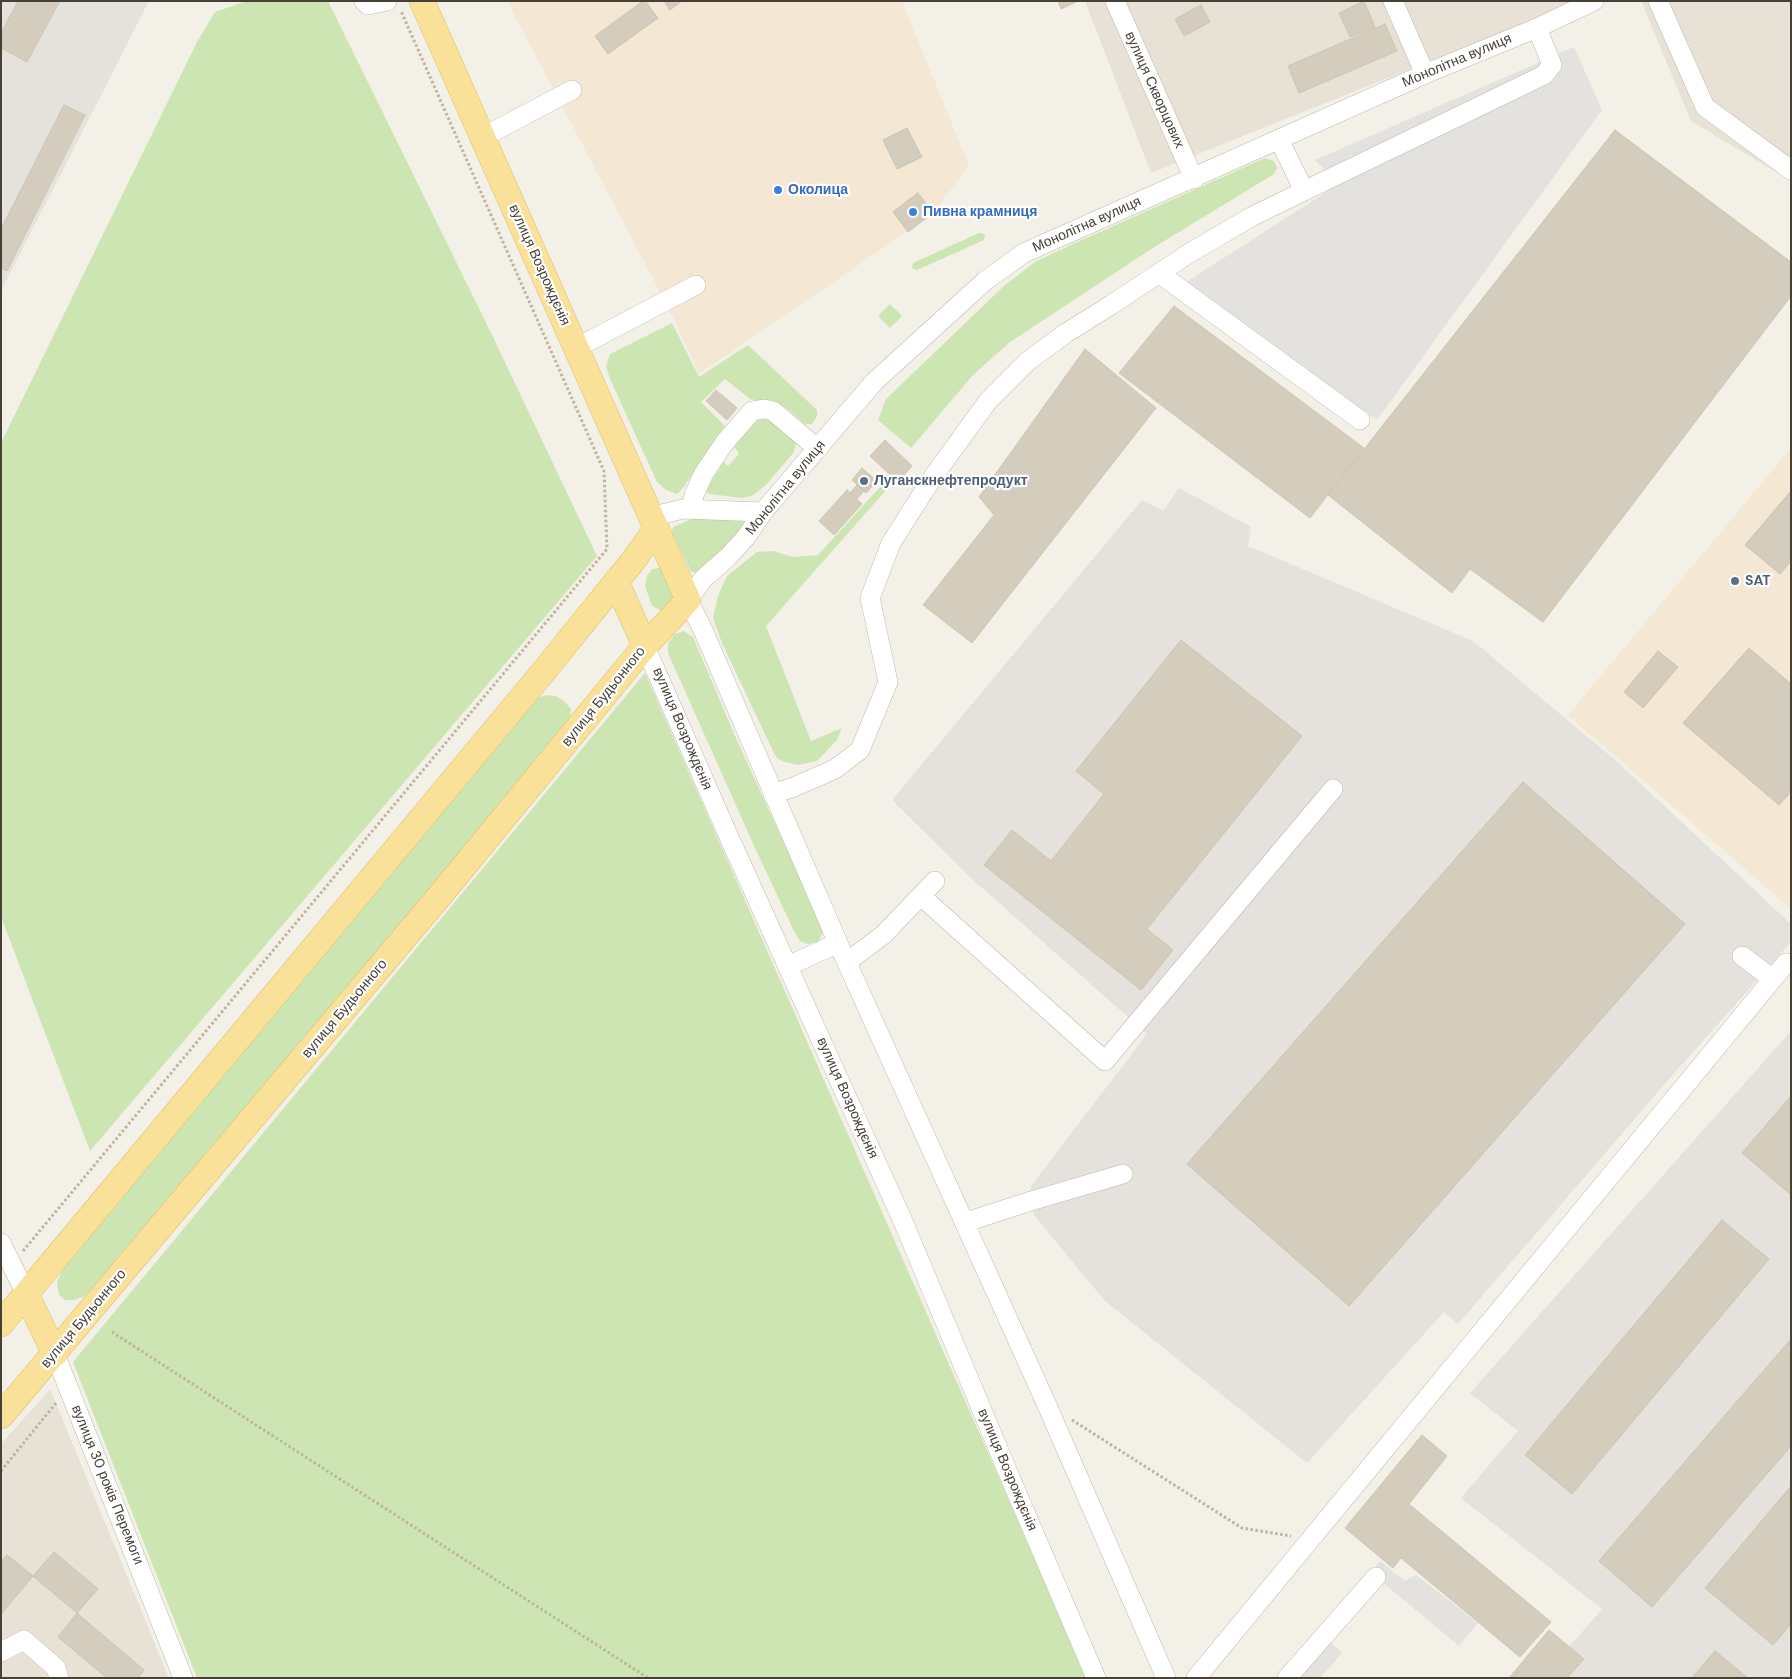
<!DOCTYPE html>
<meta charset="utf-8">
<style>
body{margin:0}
#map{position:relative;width:1792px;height:1679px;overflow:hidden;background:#f3f0e7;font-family:"DM Sans",sans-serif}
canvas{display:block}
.frame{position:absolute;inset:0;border:2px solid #464036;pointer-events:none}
</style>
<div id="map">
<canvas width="1792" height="1679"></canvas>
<div class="frame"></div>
</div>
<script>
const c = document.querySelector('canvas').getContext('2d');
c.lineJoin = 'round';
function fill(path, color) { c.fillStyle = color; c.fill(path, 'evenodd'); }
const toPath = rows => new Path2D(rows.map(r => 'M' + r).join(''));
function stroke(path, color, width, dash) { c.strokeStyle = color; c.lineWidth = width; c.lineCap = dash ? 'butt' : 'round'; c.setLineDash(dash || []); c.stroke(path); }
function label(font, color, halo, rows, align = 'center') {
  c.font = font + ' "DM Sans",sans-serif'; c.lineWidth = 4.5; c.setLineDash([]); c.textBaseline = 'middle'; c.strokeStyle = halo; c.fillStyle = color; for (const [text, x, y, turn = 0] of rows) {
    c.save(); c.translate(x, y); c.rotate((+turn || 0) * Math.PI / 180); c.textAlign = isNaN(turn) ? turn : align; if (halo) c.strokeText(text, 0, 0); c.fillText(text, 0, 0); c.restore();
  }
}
const residential = toPath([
 [1085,1,1580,1,1151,173],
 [1641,1,1791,1,1791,181,1691,121],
 [50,1389,169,1678,1,1678,1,1444]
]);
const commercial = toPath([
 [507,1,902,1,969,166,933,213,921,222,699,374,672,315],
 [1791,448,1791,909,1568,715]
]);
const industrial = toPath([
 [1,1,149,1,1,291],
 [1179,488,1251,527,1248,546,1473,641,1614,759,1791,924,1791,942,1669,1079,1458,1324,1444,1312,1307,1463,1104,1300,1034,1215,1031,1201,1031,1186,1147,1034,972,879,892,800,1142,500,1163,511],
 [1791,1031,1791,1678,1542,1678,1602,1609,1461,1498,1518,1431,1470,1393]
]);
const green = toPath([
 [247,1,328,1,493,337,597,556,90,1151,1,917,1,443,197,42,215,12],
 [1265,158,1274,161,1277,168,1274,174,1156,246,1010,342,973,375,911,448,878,420,886,399,1005,285,1035,262,1073,244],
 [979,233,985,234,984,240,917,270,912,268,913,263],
 [890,304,902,316,890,328,878,316],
 [672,323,699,377,748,345,817,410,817,416,812,424,805,424,784,406,750,399,725,379,701,402,725,426,683,488,677,494,666,490,657,482,610,379,606,366,610,354],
 [762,419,770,420,793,438,796,444,794,452,766,485,753,495,742,498,709,494,706,491,723,462,728,466,739,454,734,446,754,421],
 [881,486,887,489,766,626,811,741,842,728,837,740,817,761,798,765,782,761,777,758,773,751,722,643,713,618,718,596,727,576,757,552,773,551,793,557,818,555],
 [692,519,742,519,746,522,747,527,698,572,691,572,672,532,673,527],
 [660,568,674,594,673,603,668,608,660,610,652,606,645,586,647,576,652,569],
 [684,631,693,637,735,736,824,931,818,942,808,944,800,941,794,931,755,848,668,653,668,643,675,634],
 [645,673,1087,1678,197,1678,73,1362],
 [545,695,556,696,564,701,571,709,570,724,86,1296,74,1300,65,1300,59,1295,57,1282,64,1266,534,700]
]);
const parking = toPath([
 [1574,47,1602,110,1377,420,1186,282,1339,184,1315,160],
 [1380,1561,1405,1581,1416,1575,1478,1623,1459,1646,1376,1577,1371,1572],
 [1324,1636,1342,1653,1320,1678,1287,1678]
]);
const building = toPath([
 [18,1,60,1,27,62,1,48,1,33,18,1],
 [643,1,645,1,658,18,608,54,595,36,643,1],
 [664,1,682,1,670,10,664,1],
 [1058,1,1078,1,1061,9,1058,1],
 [1364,1,1375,27,1350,37,1339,13,1364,1],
 [1201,5,1210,22,1184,36,1175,19,1201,5],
 [1385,24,1397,51,1299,93,1288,66,1385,24],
 [64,105,85,115,7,271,1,268,1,229,64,105],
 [907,128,922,157,897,169,883,140,907,128],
 [1615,130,1791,262,1791,296,1543,622,1470,569,1452,593,1328,495,1615,130],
 [918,193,933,213,908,232,893,212,918,193],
 [1174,306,1364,448,1310,518,1119,373,1174,306],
 [1085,349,1156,408,972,643,923,605,994,515,979,497,1085,349],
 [716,390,737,408,727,420,706,401,716,390],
 [885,440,912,466,898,482,870,456,885,440],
 [862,468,877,481,866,493,852,480,862,468],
 [857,485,864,491,857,499,850,493,857,485],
 [847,490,862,504,834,535,819,521,847,490],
 [1791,491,1791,561,1780,574,1745,545,1791,491],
 [1181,640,1302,736,1147,929,1173,950,1141,990,984,865,1012,830,1051,861,1104,794,1076,771,1181,640],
 [1749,648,1791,684,1791,792,1779,805,1683,723,1749,648],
 [1658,651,1678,667,1643,708,1624,692,1658,651],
 [1523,782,1685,924,1349,1306,1187,1164,1523,782],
 [1791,1096,1791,1195,1742,1153,1791,1096],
 [1722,1220,1769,1259,1572,1494,1525,1455,1722,1220],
 [1791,1339,1791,1446,1652,1607,1599,1561,1791,1339],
 [1422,1435,1447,1456,1409,1504,1551,1622,1520,1657,1401,1558,1393,1568,1345,1528,1422,1435],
 [1791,1486,1791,1624,1773,1645,1705,1588,1791,1486],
 [54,1552,98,1589,77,1613,144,1670,138,1678,107,1678,58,1637,77,1613,33,1576,54,1552],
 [7,1555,33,1576,1,1614,1,1561,7,1555],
 [1549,1630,1584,1659,1567,1678,1509,1678,1549,1630],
 [1715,1651,1748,1678,1692,1678,1715,1651]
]);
const path = toPath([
 [23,1251,607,549,604,471,401,11],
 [112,1332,648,1678],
 [1072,1420,1242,1528,1291,1536],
 [1,1471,56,1403]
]);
const minor = toPath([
 [364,1,368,5,387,1],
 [1115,1,1194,179],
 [1393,1,1425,74],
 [1658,1,1705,107,1791,170],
 [483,137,572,90],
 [1304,191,1544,75,1552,65,1537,28],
 [1160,274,1360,420],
 [576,348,696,285],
 [692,508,694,495,704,473,725,442,752,411,764,409,773,411,818,449],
 [651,519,662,514,683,509,763,512],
 [645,646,725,828,902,1219,1007,1470,1096,1678],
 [773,794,794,787,835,769,860,750,888,682,870,598,891,543,933,477,988,401,1028,361,1066,333,1111,305,1188,254,1251,217,1304,191,1279,139],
 [921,896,1105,1061,1333,789],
 [1742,956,1773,979],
 [847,962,883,935,935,881],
 [788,966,838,943],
 [966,1222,1031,1201,1123,1174],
 [1,1243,26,1294],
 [55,1354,183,1678],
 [1,1652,24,1640,56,1668,59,1678],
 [1166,1678,1046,1403,838,943,703,630,688,600,703,579,728,557,747,536,763,512,874,382,985,281,1024,253,1425,74,1537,28,1594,1],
 [1196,1678,1786,963],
 [1287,1678,1376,1577]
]);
const major = toPath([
 [616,581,645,646],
 [26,1294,55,1354],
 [1,1324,544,671,633,561,655,530],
 [1,1416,437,899,645,646,688,600,422,1]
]);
const markers = [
 [778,190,5,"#3f7fe0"],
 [913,212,5,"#3f7fe0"],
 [864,481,5,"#5c6f8a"],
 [1735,581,5,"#5c6f8a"]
];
const streetNames = [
 ["Монолітна вулиця",1457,61,-23],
 ["вулиця Скворцових",1154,90,66],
 ["Монолітна вулиця",1087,225,-24],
 ["вулиця Возрождєнія",539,265,66],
 ["Монолітна вулиця",786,488,-51],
 ["вулиця Будьонного",604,697,-51],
 ["вулиця Возрождєнія",682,729,67],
 ["вулиця Будьонного",345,1009,-50],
 ["вулиця Возрождєнія",847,1098,66],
 ["вулиця Будьонного",84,1319,-50],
 ["вулиця Возрождєнія",1007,1470,67],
 ["вулиця 30 років Перемоги",107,1485,68]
];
const shopNames = [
 ["Околица",788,190],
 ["Пивна крамниця",923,212]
];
const serviceNames = [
 ["Луганскнефтепродукт",874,481],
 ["SAT",1745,581]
];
fill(residential, '#e7e2d5');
fill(commercial, '#f4e7d3');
fill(industrial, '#e5e1dc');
fill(green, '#cde5b2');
fill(parking, '#e4e2df');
fill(building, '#d4ccbd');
stroke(building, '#cec4b1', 1);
stroke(minor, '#beb8aa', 20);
stroke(major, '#dfbf6a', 26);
stroke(path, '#bfb49c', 3, [2.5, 2.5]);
stroke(minor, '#fff', 19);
stroke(major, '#fae199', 25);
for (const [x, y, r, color] of markers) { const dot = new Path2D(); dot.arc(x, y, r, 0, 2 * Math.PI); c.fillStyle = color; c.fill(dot); stroke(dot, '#fff', 2); }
label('14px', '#464036', '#fff', streetNames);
label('bold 14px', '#366cbe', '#fff', shopNames, 'left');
label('bold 14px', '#4e5e75', '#fff', serviceNames, 'left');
</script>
